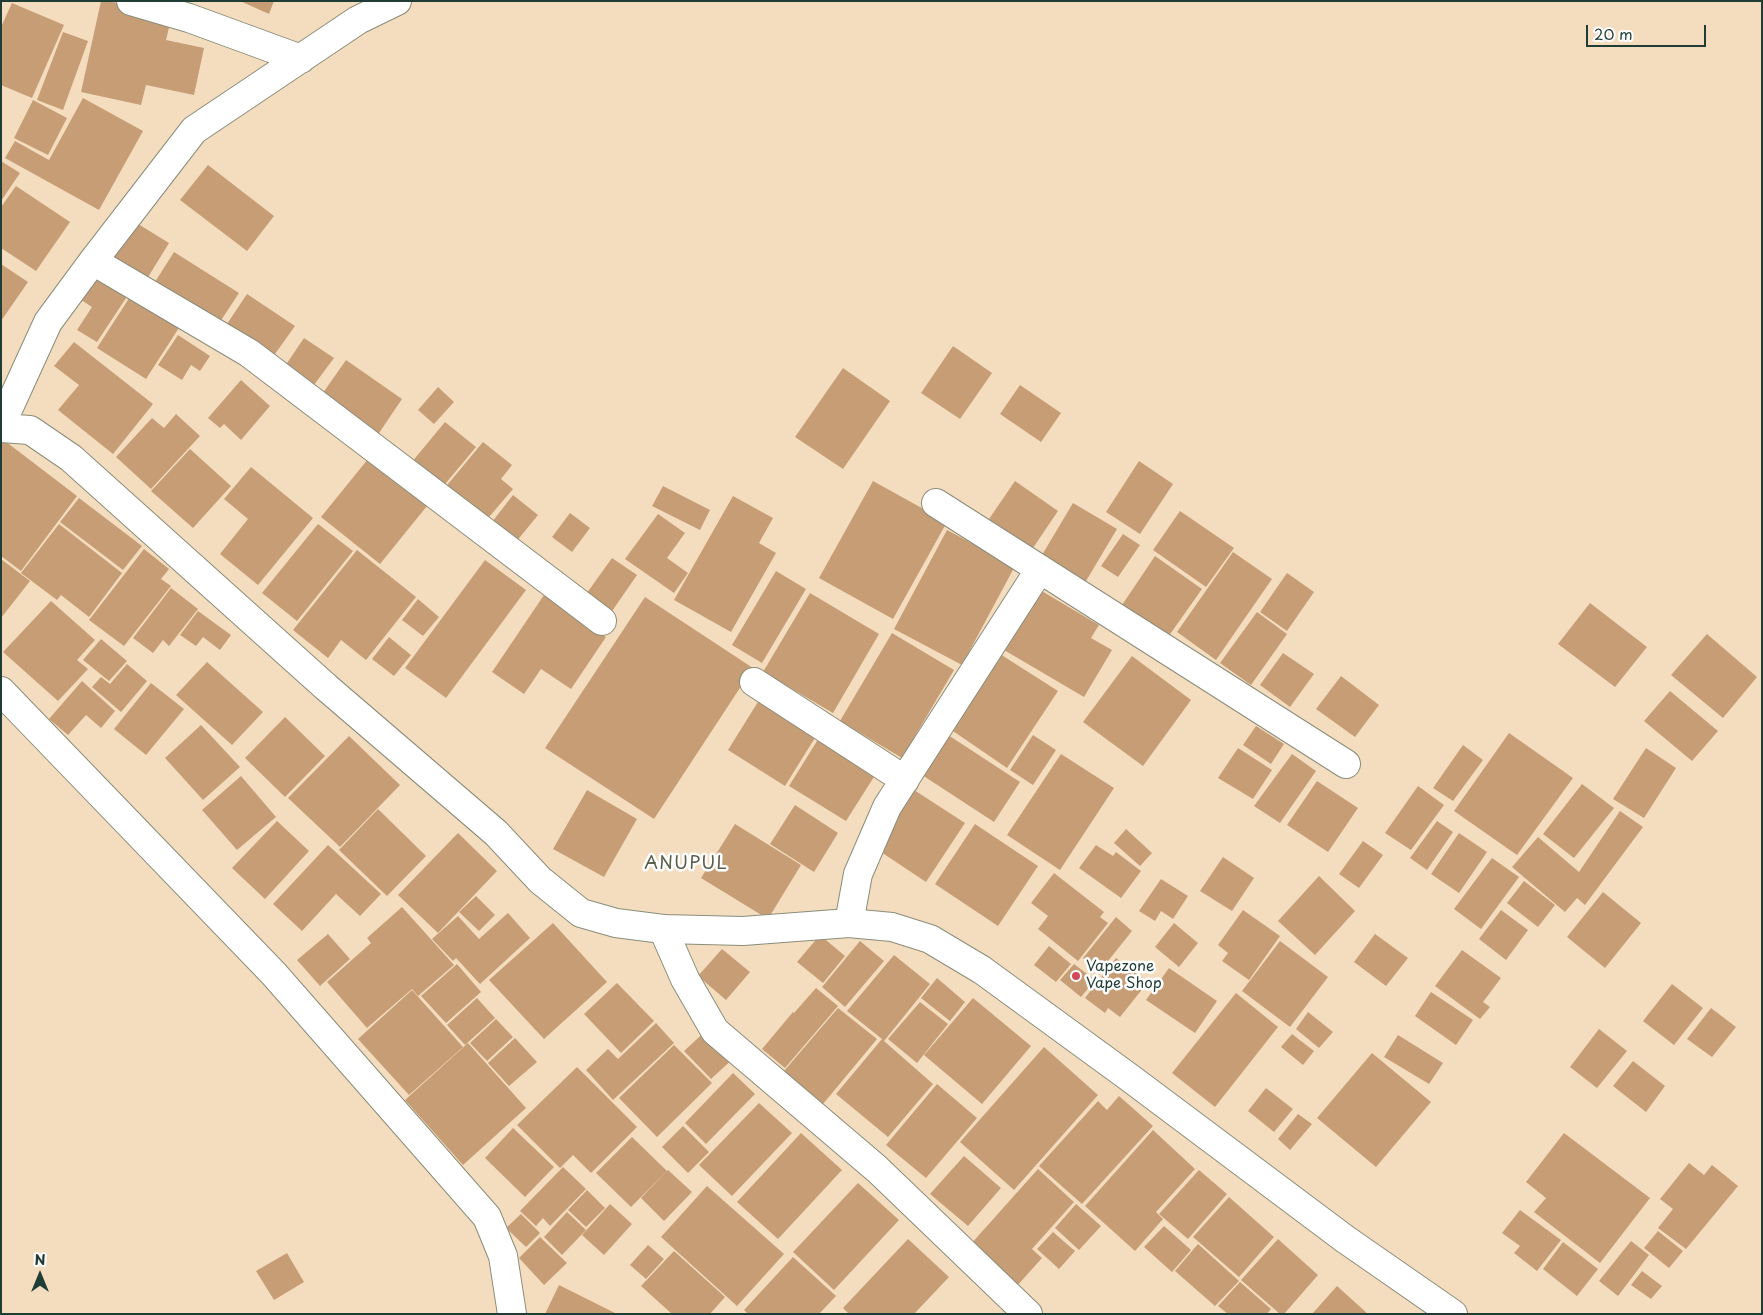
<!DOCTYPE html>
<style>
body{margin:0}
#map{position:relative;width:1763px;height:1315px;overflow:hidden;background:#f4ddbf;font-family:"Playpen Sans",sans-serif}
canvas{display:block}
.frame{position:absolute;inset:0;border:2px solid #1f3d34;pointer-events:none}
.north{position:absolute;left:15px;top:1250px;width:50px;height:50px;-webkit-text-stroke:4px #fff;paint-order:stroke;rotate:0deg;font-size:14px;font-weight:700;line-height:20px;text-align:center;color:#1f3d34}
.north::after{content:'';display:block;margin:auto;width:18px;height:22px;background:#1f3d34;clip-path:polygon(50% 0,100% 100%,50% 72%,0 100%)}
.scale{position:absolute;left:1586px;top:25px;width:120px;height:22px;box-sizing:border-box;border:2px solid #1f3d34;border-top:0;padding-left:6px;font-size:15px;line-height:18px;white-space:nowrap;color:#1f3d34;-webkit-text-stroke:4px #fff;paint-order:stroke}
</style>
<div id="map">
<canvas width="1763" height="1315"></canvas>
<div class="frame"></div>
<div class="north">N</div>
<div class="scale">20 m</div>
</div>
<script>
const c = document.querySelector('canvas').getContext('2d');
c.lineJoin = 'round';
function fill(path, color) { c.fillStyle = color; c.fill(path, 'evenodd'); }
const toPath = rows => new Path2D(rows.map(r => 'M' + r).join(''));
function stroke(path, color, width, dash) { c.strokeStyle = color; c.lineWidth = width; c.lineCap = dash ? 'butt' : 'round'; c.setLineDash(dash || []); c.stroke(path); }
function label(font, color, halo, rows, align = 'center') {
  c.font = font + ' "Playpen Sans",sans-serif'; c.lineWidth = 5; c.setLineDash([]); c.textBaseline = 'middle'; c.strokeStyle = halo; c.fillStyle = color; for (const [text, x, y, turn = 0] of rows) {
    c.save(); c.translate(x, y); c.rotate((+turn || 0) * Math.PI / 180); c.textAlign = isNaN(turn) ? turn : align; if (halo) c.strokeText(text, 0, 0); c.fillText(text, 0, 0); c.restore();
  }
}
const building = toPath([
 [101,1,109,1,172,15,166,40,204,48,194,95,146,85,141,105,81,92],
 [240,1,274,1,269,14],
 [12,3,64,25,32,98,1,85,1,27],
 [63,32,88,41,63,110,37,100],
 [83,98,143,131,99,210,5,158,15,141,49,160],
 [33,100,67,118,48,155,14,138],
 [1,161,20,173,1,201],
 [208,165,274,216,247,251,180,200],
 [16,186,70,222,36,271,1,248,1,207],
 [130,219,169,243,145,282,106,258],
 [174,252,239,293,218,325,153,285],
 [1,264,28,282,1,321],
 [96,265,132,289,97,342,77,330,92,307,75,296],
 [135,289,184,320,146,379,97,348],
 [247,294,295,326,270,361,223,330],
 [178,335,210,356,200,371,191,365,182,380,158,365],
 [304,338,334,358,311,389,283,369],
 [74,342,153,404,113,454,58,410,79,385,54,366],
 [953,346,992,373,960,419,921,393],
 [346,360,402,399,375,439,318,400],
 [843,368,890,401,843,469,795,437],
 [241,380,270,406,241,440,224,424,220,428,208,418],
 [1020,385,1061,413,1041,442,1000,414],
 [438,387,454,402,434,424,418,410],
 [176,414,200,436,151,489,116,457,152,418,164,428],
 [445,422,476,447,441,489,411,463],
 [1,438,77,496,21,571,1,556],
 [483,442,512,465,501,479,513,489,483,524,443,490],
 [190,449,231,486,193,528,151,491],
 [368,459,427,506,380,564,321,517],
 [1139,461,1173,484,1140,534,1106,512],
 [251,467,313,518,258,585,220,554,248,519,224,499],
 [873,481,947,522,893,619,819,578],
 [1015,481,1058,511,1033,548,989,519],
 [663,486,710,510,700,530,652,506],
 [513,495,538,515,516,542,492,522],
 [733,496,773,518,759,543,776,553,731,632,674,600],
 [79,498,142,546,123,570,60,522],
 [1073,503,1117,529,1086,581,1042,555],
 [1180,511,1234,548,1206,587,1153,550],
 [570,513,590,528,572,552,552,537],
 [658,514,685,533,667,558,688,573,674,593,625,559],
 [59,524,122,573,89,617,61,595,57,600,21,573],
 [318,524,353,551,297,621,262,593],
 [947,530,1015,566,962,665,894,629],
 [1123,534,1140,545,1118,577,1101,566],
 [144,549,169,569,161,579,171,586,124,646,89,620],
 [357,550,416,597,366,660,341,640,328,658,293,630],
 [1233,552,1272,579,1216,660,1177,632],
 [1155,556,1202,589,1166,640,1120,608],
 [612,558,637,575,610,614,584,597],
 [1,559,30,581,1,618],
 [485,560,526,590,446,698,405,668],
 [776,571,806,589,762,663,732,645],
 [1287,573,1314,592,1287,631,1260,612],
 [171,588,198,609,169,646,163,640,153,653,133,638],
 [1040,590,1099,625,1091,638,1112,650,1084,697,1004,650],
 [810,593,879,634,833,713,763,672],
 [544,595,606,637,571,689,541,669,524,694,492,672],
 [645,597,753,668,654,819,545,748],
 [418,599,439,617,423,636,402,620],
 [51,601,95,640,77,660,88,669,58,701,3,652],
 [1590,603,1647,647,1615,687,1558,644],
 [198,611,231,635,220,650,203,637,196,646,180,635],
 [1257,612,1287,634,1251,685,1220,663],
 [892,633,954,670,902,758,840,721],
 [1707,634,1757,677,1723,718,1671,675],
 [389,637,411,655,394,676,372,659],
 [101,639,127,661,109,681,83,660],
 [1283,653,1314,674,1290,707,1260,685],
 [1000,654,1058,691,1007,768,950,729],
 [1132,656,1191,700,1143,766,1083,722],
 [207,662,263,712,232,745,176,695],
 [127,664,147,681,121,712,92,687,101,677,110,684],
 [1341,676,1379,705,1355,737,1316,709],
 [82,681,115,711,101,728,86,715,68,735,49,719],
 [151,683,184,709,146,755,114,729],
 [1670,691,1718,731,1692,761,1644,721],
 [761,697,818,733,785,786,728,750],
 [285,717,325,756,285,797,245,758],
 [201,725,240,767,203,800,165,758],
 [1256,726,1284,744,1271,764,1243,745],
 [822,733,879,769,846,821,789,786],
 [945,733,1020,782,994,822,919,773],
 [1509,733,1573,778,1517,855,1454,811],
 [1033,735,1056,750,1033,785,1010,770],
 [349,736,400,785,340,847,288,798],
 [1463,745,1483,760,1453,801,1433,788],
 [1238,748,1272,770,1253,799,1218,778],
 [1646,748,1676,768,1644,818,1613,799],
 [1061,754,1114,788,1060,870,1007,835],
 [1292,754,1316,771,1280,823,1254,806],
 [241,776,276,817,237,850,202,810],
 [1317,781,1358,808,1328,852,1287,825],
 [1582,784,1614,808,1574,858,1543,834],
 [1418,786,1444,805,1411,850,1385,833],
 [911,788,965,823,926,882,872,846],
 [587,790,637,819,604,877,553,849],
 [795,805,838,833,814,872,770,844],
 [378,809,426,856,387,896,339,850],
 [1620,811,1643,827,1585,905,1577,898,1565,912,1512,867,1538,837,1579,872],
 [277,821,309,851,265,899,232,868],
 [1437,821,1453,832,1427,870,1410,858],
 [735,824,801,865,768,919,701,878],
 [975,824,1038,866,998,926,935,884],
 [1126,829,1152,853,1140,866,1114,843],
 [458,833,497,871,438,933,398,895],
 [1459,833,1487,852,1459,893,1431,874],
 [1363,841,1383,855,1359,888,1339,874],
 [328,845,381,894,360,916,336,894,302,931,273,904],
 [1096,845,1113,856,1116,852,1141,871,1121,898,1079,868],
 [1223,857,1254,878,1232,911,1200,891],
 [1492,858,1519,877,1481,929,1454,909],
 [1054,873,1104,912,1100,917,1108,923,1078,961,1038,929,1048,916,1031,903],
 [1319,876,1355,911,1315,955,1278,921],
 [1161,879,1188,896,1173,919,1161,911,1155,921,1139,911],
 [1524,881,1555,905,1538,927,1507,903],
 [1603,892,1641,923,1605,968,1567,937],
 [476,896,495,915,479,931,459,912],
 [402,907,454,965,418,996,412,989,367,1028,327,982,371,943,367,938],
 [1243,910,1280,936,1249,980,1222,961,1228,953,1218,945],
 [1501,910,1528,930,1506,960,1479,939],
 [508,913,530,938,480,984,456,958,453,961,432,939,458,916,479,939],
 [1116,917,1132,931,1100,971,1083,958],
 [553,923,607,982,544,1039,489,980],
 [1174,923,1198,943,1179,967,1155,947],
 [328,934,350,959,320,986,297,960],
 [1375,934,1408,958,1386,986,1354,962],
 [820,935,845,956,823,983,797,962],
 [860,941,884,961,845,1007,822,987],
 [1280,941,1328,977,1290,1027,1242,991],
 [1049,946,1071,964,1056,982,1034,965],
 [722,949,750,972,726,1000,698,976],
 [1462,950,1501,978,1483,1002,1490,1007,1480,1019,1435,986],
 [894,955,930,984,884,1041,933,1084,888,1137,836,1094,882,1039,847,1011],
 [1116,958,1148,982,1120,1017,1108,1008,1105,1013,1085,998],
 [457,964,481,992,446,1023,421,996],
 [1074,964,1095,980,1081,997,1060,980],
 [1169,968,1217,1001,1195,1033,1146,1000],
 [937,978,965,1002,950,1021,921,998],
 [617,983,654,1021,621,1053,584,1014],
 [1672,984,1703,1008,1674,1045,1643,1021],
 [816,988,838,1006,785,1068,762,1049,793,1012,794,1013],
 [412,990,463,1047,409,1095,358,1039],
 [1431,992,1473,1020,1456,1045,1415,1016],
 [1236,993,1278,1027,1215,1107,1172,1073],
 [477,998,495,1018,465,1045,447,1025],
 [973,998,1031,1046,982,1104,924,1055],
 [920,1002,948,1024,917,1063,888,1039],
 [838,1008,877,1039,823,1104,784,1071],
 [1711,1008,1736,1027,1712,1057,1687,1039],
 [1308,1012,1333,1032,1319,1048,1296,1029],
 [496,1019,513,1037,487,1061,470,1043],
 [656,1023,674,1043,613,1100,586,1070,608,1049,618,1059],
 [710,1027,737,1055,711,1079,684,1051],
 [1599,1029,1627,1051,1597,1088,1570,1067],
 [1292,1034,1314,1051,1303,1065,1281,1047],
 [1398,1035,1443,1063,1429,1084,1384,1057],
 [515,1038,537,1062,509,1086,488,1063],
 [468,1043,526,1108,463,1165,405,1100],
 [674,1045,712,1083,657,1137,619,1098],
 [1044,1047,1098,1095,1014,1190,960,1142],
 [1372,1053,1431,1102,1376,1167,1317,1118],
 [1633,1061,1665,1086,1646,1112,1613,1086],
 [577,1067,637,1127,591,1173,573,1155,560,1168,517,1125],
 [733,1073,755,1094,706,1144,685,1123],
 [937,1084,977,1118,926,1178,886,1145],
 [1266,1088,1293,1109,1274,1132,1248,1111],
 [1119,1096,1153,1126,1082,1204,1039,1166,1098,1101,1107,1110],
 [759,1103,792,1133,732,1196,699,1165],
 [1298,1114,1312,1124,1290,1150,1278,1139],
 [683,1126,709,1152,688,1173,662,1147],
 [513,1128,554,1167,525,1197,485,1158],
 [1153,1130,1195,1169,1156,1212,1163,1219,1135,1251,1085,1206],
 [801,1133,842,1170,778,1239,737,1202],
 [1564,1133,1650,1198,1600,1263,1534,1212,1546,1198,1526,1182],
 [632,1137,667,1171,631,1207,596,1173],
 [964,1156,1001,1188,968,1226,930,1194],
 [1689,1163,1704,1175,1712,1165,1738,1186,1686,1249,1658,1228,1673,1209,1660,1199],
 [563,1167,586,1189,550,1226,543,1218,536,1226,520,1211],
 [1038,1169,1074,1202,1032,1249,1042,1258,1016,1287,970,1245],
 [668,1170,692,1192,664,1221,641,1198],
 [1199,1170,1227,1194,1188,1239,1159,1214],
 [858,1183,899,1220,834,1290,793,1252],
 [707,1186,784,1254,737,1306,661,1237],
 [587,1190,605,1208,586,1227,568,1210],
 [1229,1197,1274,1237,1239,1277,1193,1237],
 [610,1204,632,1224,604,1255,582,1235],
 [1076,1204,1101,1226,1079,1250,1055,1228],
 [1520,1210,1561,1240,1537,1271,1514,1253,1520,1246,1502,1233],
 [567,1212,586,1230,562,1255,544,1237],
 [521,1214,540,1233,526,1247,506,1228],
 [1164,1226,1191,1250,1172,1272,1144,1247],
 [1658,1231,1683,1251,1669,1268,1644,1248],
 [1053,1232,1075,1251,1059,1269,1037,1249],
 [540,1237,567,1263,544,1285,519,1258],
 [908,1239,949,1277,914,1314,849,1314,843,1308],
 [1278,1239,1318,1275,1284,1314,1280,1314,1241,1280],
 [1631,1241,1649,1255,1618,1296,1599,1281],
 [1563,1242,1598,1269,1577,1296,1543,1269],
 [1198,1244,1239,1281,1215,1306,1175,1271],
 [648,1245,664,1259,646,1279,630,1265],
 [674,1251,725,1297,710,1314,672,1314,641,1286],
 [287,1253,304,1282,274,1300,256,1271],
 [793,1257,836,1296,819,1314,748,1314,744,1310],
 [1642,1271,1662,1286,1651,1299,1631,1285],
 [1240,1282,1271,1309,1267,1314,1228,1314,1218,1306],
 [559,1285,617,1314,545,1314],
 [1337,1286,1368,1314,1312,1314]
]);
const minor = toPath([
 [131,1,189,18,301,59],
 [93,261,249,353,602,621],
 [1,425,48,322,93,261,194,130,358,20,397,1],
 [936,503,1346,764],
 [754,682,905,780],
 [1,691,274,974,487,1217,503,1256,512,1314],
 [849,923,858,874,887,807,1040,569],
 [663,929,685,979,715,1031,877,1169,1028,1314]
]);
const tertiary = toPath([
 [1,428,30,430,71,458,326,687,496,833,540,880,581,913,616,923,663,929,743,931,849,923,892,927,930,939,982,970,1130,1078,1345,1239,1453,1314]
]);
const markers = [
 [1076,976,5,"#d1495b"]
];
const poiNames = [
 ["Vapezone",1086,967],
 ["Vape Shop",1086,984]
];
const quarterNames = [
 ["ANUPUL",686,864]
];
fill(building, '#c79d75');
stroke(minor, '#8a8d7a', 30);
stroke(tertiary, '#8a8d7a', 30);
stroke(minor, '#fff', 28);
stroke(tertiary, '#fff', 28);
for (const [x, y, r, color] of markers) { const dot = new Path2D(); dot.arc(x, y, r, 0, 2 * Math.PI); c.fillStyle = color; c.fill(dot); stroke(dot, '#fff', 2); }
label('15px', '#1f3d34', '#fff', poiNames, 'left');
c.letterSpacing = '1px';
label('18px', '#5a5f4b', '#fff', quarterNames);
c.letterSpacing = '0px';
</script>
